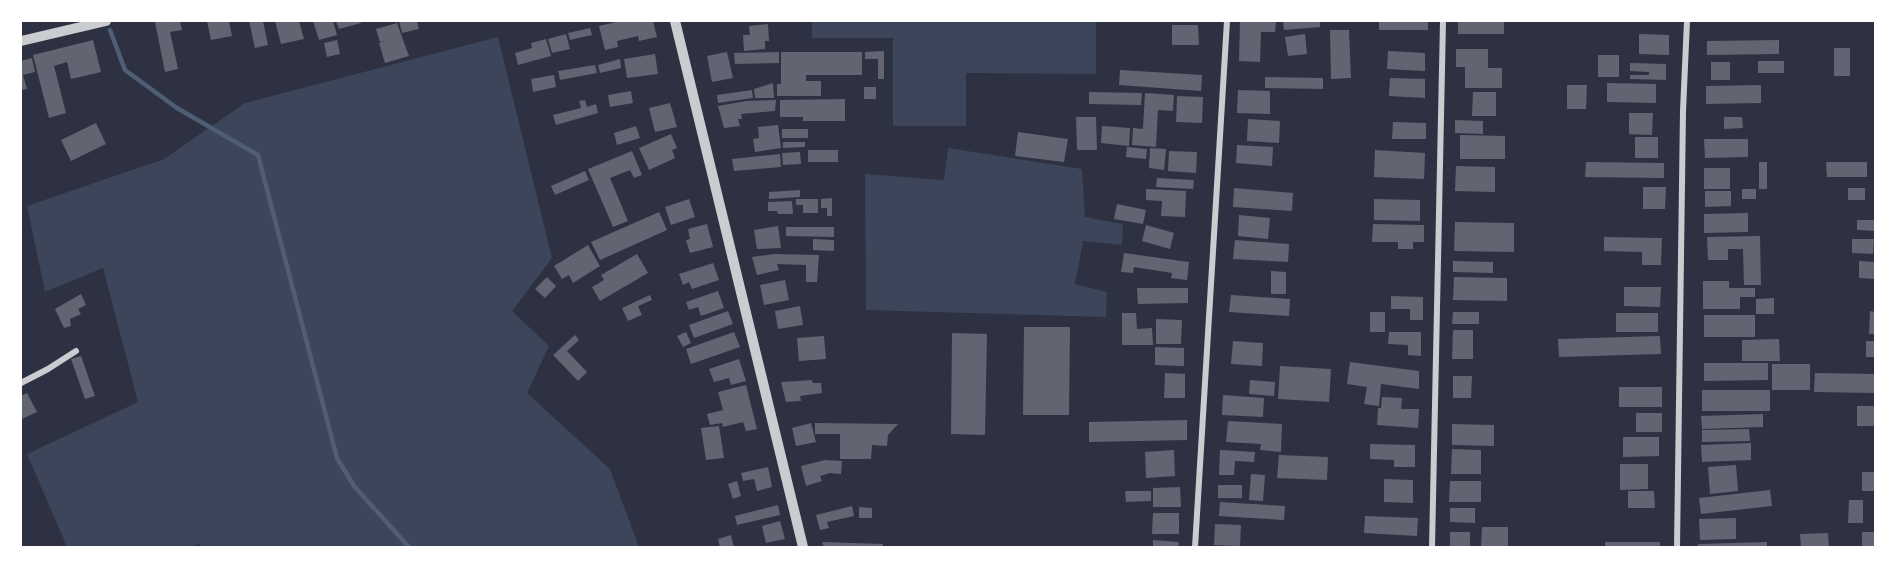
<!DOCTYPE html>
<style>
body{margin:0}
#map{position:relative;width:1896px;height:568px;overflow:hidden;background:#2d3142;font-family:Overpass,sans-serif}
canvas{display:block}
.frame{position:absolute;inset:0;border:22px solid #fff;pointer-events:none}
</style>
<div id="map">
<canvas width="1896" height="568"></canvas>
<div class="frame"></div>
</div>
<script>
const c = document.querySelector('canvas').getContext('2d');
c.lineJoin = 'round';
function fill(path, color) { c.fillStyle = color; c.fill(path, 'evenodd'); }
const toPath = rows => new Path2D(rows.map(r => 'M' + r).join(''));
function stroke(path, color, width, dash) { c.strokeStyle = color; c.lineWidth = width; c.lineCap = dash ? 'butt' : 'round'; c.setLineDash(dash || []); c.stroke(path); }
const green = toPath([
 [812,21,1096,21,1096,74,966,73,966,126,893,126,893,38,812,38],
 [498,37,552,258,512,311,549,346,527,393,610,469,639,547,201,547,199,544,183,547,67,547,27,454,138,402,103,268,45,292,27,206,164,159,245,103],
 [948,148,1082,169,1085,217,1123,224,1122,245,1083,241,1075,284,1107,292,1106,317,866,310,865,174,944,180]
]);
const stream = toPath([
 [110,30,125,70,177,108,258,155,337,458,354,486,409,547]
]);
const building = toPath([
 [162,21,180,21,182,30,170,32,178,69,165,72,155,22],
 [207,21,229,21,232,36,211,40],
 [249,21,263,21,268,45,255,48],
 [275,21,299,21,304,39,281,44],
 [313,21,333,21,337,35,319,40],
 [336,21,360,21,361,23,339,29],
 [399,21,417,21,419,29,402,33],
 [620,21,653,21,657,37,639,41,638,36,617,41,618,47,605,50,599,26],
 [1240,21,1276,21,1275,32,1261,32,1260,62,1239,61],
 [1283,21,1320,21,1320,27,1284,30],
 [1379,21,1428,21,1428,30,1379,30],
 [1458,21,1504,21,1504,34,1458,34],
 [397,23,409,56,385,63,379,43,386,41,380,42,376,29],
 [768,24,769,41,765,41,765,49,744,51,743,35,750,35,749,26],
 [1172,25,1198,25,1199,45,1172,45],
 [590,28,592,35,570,40,568,33],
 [1330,30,1349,30,1351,78,1331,79],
 [566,34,570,49,552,53,548,39],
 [1305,34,1307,54,1288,56,1285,37],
 [1639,34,1669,35,1669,55,1639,54],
 [546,39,551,56,518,65,515,53,532,48,531,43],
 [93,40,101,72,71,79,67,62,54,66,66,113,49,118,33,55],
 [337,40,340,54,327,57,324,43],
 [1779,40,1779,54,1707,55,1707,41],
 [1834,48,1850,48,1850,76,1834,76],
 [1456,49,1488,49,1488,68,1502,68,1502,88,1465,88,1465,67,1456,67],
 [884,51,884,79,878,79,878,59,865,59,865,52],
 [1388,51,1425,53,1425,71,1387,69],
 [727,52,733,78,712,82,707,56],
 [779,52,779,63,735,64,734,53],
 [781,52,862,52,862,75,806,75,806,81,821,81,821,96,777,96,777,84,781,84],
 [655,54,658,74,627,78,624,59],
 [1598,55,1619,55,1619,77,1598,77],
 [32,58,35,72,23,75,27,89,21,90,21,61],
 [620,59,621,68,600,73,598,65],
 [1758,61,1784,61,1784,73,1758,73],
 [1711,62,1730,62,1730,80,1711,80],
 [1630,63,1666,64,1666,80,1630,79,1630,75,1649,75,1649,72,1630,71],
 [595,65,597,73,560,80,558,71],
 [1120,70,1202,75,1201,91,1119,85],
 [554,75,556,87,533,92,531,79],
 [1265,77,1323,78,1323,89,1265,88],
 [1390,78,1425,79,1425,98,1389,96],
 [773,83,774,98,755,98,754,89],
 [1607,83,1656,84,1656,103,1607,102],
 [1567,85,1587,85,1586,109,1567,109],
 [1761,85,1761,103,1706,104,1706,86],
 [864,87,876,87,876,99,864,99],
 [752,90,753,98,718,103,717,95],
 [1238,90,1270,91,1270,114,1237,113],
 [631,91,633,103,610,107,608,95],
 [1089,92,1142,93,1141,105,1089,104],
 [1473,92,1496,92,1496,116,1472,116],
 [1145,93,1174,95,1173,111,1158,110,1156,147,1132,145,1133,128,1143,129],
 [1177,96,1203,97,1202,123,1176,122],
 [845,99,845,121,803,121,803,117,780,117,780,100],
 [585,100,587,107,596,104,598,113,556,125,553,115,581,108,579,101],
 [776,100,775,111,741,114,742,119,738,119,740,126,724,128,718,106,746,101],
 [670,103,677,127,655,132,649,108],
 [1629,113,1653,113,1652,135,1629,134],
 [1076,117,1096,117,1097,150,1077,150],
 [1724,117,1742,117,1743,128,1724,129],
 [1248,119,1280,121,1279,143,1247,141],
 [1455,120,1483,121,1483,134,1455,133],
 [1393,122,1426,123,1426,139,1392,139],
 [96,123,106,144,71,161,61,140],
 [778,125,781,148,755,152,753,139,759,138,758,127],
 [636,126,640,138,617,145,614,133],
 [1102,126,1130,128,1129,146,1101,143],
 [782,129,808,129,808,138,782,138],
 [1018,132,1068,139,1064,162,1015,156],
 [671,134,677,148,672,150,675,158,649,170,639,148],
 [1460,135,1505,136,1505,159,1460,159],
 [1635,137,1658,137,1658,158,1635,158],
 [1704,139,1748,139,1748,157,1705,158],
 [783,142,805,142,805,147,783,148],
 [1237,145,1273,147,1272,166,1236,163],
 [1127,147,1147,149,1146,159,1126,157],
 [1150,148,1166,149,1164,170,1149,168],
 [808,150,838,150,838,162,808,162],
 [1375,150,1425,153,1424,179,1374,177],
 [632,151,642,175,634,178,630,170,610,178,628,221,613,227,588,169],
 [1169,151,1197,152,1196,173,1168,171],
 [800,152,801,164,783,165,782,153],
 [780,154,781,167,734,171,732,159],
 [1586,162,1664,163,1664,178,1585,177],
 [1759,162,1767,162,1767,189,1759,189],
 [1826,162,1867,162,1867,177,1827,177],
 [1456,166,1495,167,1495,192,1455,191],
 [1704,168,1730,168,1730,189,1704,189],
 [585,171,589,180,555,195,551,186],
 [1157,178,1194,180,1193,189,1156,187],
 [1643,187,1666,187,1665,209,1643,209],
 [1234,188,1293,193,1292,211,1233,207],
 [1848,188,1865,188,1865,200,1848,200],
 [1146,189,1186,191,1185,217,1161,216,1162,201,1146,200],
 [1742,189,1756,189,1756,199,1742,199],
 [800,190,800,197,769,199,769,192],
 [1705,191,1731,191,1731,206,1705,207],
 [832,198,832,216,827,216,827,208,821,208,821,199],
 [689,199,695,217,671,225,665,207],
 [796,199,818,199,818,213,803,213,803,205,796,205],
 [1374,199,1420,200,1420,221,1374,220],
 [792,201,793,214,778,214,777,211,768,211,768,202],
 [1117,204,1146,210,1143,224,1114,219],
 [659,212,667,230,600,260,591,242],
 [1748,213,1748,232,1704,233,1704,214],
 [1239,215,1270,218,1268,239,1238,236],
 [1857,220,1875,220,1875,231,1857,230],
 [1455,222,1514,223,1514,252,1454,251],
 [707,224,713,247,690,253,686,240,690,239,688,229],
 [1373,224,1424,225,1424,242,1413,242,1413,249,1398,249,1398,242,1372,242],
 [1146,225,1174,233,1170,249,1142,241],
 [778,226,781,248,757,249,754,230],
 [786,227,834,227,834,237,786,236],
 [1760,236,1761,285,1744,285,1743,249,1728,249,1728,260,1708,260,1707,237],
 [1604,237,1662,238,1661,265,1642,265,1642,252,1604,251],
 [813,239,834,240,834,251,813,250],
 [1852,239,1874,239,1873,254,1852,253],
 [1235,240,1289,244,1288,262,1233,259],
 [588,245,600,266,573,283,569,275,562,279,554,266],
 [1124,253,1189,262,1187,280,1171,278,1172,273,1134,267,1133,273,1121,272],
 [637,254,648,273,600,301,592,287,604,280,601,275],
 [775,254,819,255,817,282,806,282,806,265,777,264,779,270,757,275,752,257],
 [1453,261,1493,262,1493,273,1453,272],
 [1859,261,1875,262,1875,279,1859,278],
 [713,263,719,280,692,289,689,282,683,285,679,274],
 [1271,271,1286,272,1286,294,1271,294],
 [547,277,556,286,545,298,535,289],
 [1454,277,1507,278,1507,301,1453,300],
 [785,280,789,300,764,305,760,285],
 [1703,281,1729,281,1729,288,1755,288,1755,297,1740,297,1740,309,1703,309],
 [1624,287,1661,287,1660,307,1624,306],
 [1137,288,1188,288,1188,303,1138,304],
 [718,291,724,308,701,316,698,307,689,310,686,302],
 [81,294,86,305,78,309,81,314,70,319,71,326,64,328,55,309],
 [650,295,652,300,638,306,642,315,628,321,622,308],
 [1231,295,1290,299,1289,316,1229,312],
 [1391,296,1423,297,1423,320,1410,320,1410,309,1391,309],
 [1774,298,1774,314,1756,314,1756,299],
 [800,306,803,325,778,329,775,311],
 [728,311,733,324,694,338,689,325],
 [1870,311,1875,312,1875,334,1869,334],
 [1370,312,1385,312,1385,332,1370,332],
 [1453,312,1479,312,1479,324,1452,324],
 [1122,313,1136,313,1137,329,1152,328,1153,345,1122,345],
 [1616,313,1658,313,1658,332,1616,332],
 [1704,315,1755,315,1755,337,1704,337],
 [1156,319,1182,320,1181,344,1156,344],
 [1024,327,1070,327,1069,415,1023,415],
 [1453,330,1473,330,1473,359,1452,359],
 [686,332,691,343,683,347,677,336],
 [734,332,740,347,691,364,686,349],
 [1389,332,1421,332,1421,356,1408,355,1408,345,1388,344],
 [952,333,987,334,985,435,951,434],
 [575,335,579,340,567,351,587,372,578,381,553,355],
 [824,336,826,359,799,361,797,338],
 [1660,336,1661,354,1559,357,1558,339],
 [1779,339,1780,361,1742,361,1742,340],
 [1233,341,1263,343,1262,366,1231,364],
 [1866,341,1875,341,1875,357,1866,357],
 [1155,347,1184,348,1184,366,1155,365],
 [81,356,95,396,85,399,71,359],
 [739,359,746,381,731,385,729,378,714,382,709,369],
 [1350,362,1419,371,1419,389,1381,384,1379,406,1364,404,1367,387,1347,384],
 [1704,363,1768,363,1768,380,1704,381],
 [1772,364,1810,364,1810,390,1772,390],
 [1280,366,1331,369,1329,402,1278,399],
 [1165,373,1185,374,1185,398,1164,398],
 [1815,373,1875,374,1875,393,1814,392],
 [1453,376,1472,376,1471,398,1453,398],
 [812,380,813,383,821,383,822,393,800,396,801,401,786,402,781,382],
 [1250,380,1275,382,1274,396,1249,394],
 [746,385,757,429,746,431,743,422,723,427,722,423,710,425,707,414,723,410,718,392],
 [1619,387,1662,387,1662,407,1619,407],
 [1702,390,1770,390,1770,411,1702,411],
 [27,393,37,412,22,419,21,396],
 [1223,395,1264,398,1263,417,1222,415],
 [1382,397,1402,398,1401,409,1419,409,1418,428,1377,425,1378,408,1381,408],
 [1857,406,1875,406,1875,426,1857,426],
 [1636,413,1662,413,1662,432,1636,432],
 [1763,414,1763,427,1702,429,1701,416],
 [1187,420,1187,440,1089,442,1089,422],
 [1228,421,1282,424,1281,452,1260,450,1261,444,1226,442],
 [811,423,816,442,796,446,792,428],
 [815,423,898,424,888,435,887,446,872,445,871,459,840,459,840,434,815,434],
 [1452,424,1494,425,1494,446,1452,445],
 [719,426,724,458,706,460,701,428],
 [1749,429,1750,441,1702,442,1702,430],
 [1623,437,1659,437,1659,456,1623,457],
 [1751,443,1751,460,1702,462,1701,445],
 [1370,444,1415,445,1415,467,1394,467,1394,460,1370,459],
 [1452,449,1481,450,1481,474,1451,474],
 [1174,450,1175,476,1146,478,1145,452],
 [1220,450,1255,452,1254,462,1235,461,1234,475,1219,475],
 [1279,455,1328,457,1327,480,1277,478],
 [825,460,842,461,841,474,830,473,820,476,822,481,806,486,801,466],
 [1620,464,1648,464,1648,489,1620,490],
 [1736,465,1738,491,1710,494,1708,467],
 [768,467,772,487,757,491,754,479,743,481,741,473],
 [1862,472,1875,472,1875,491,1862,491],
 [1251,474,1265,475,1263,501,1249,500],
 [1384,479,1413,480,1413,503,1384,502],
 [737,481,741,496,733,499,728,484],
 [1450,481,1481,481,1481,502,1449,502],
 [1218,485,1242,485,1242,498,1218,498],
 [1180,487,1181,507,1153,507,1153,488],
 [1770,490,1772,506,1701,514,1699,498],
 [1125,491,1151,491,1151,501,1126,502],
 [1628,491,1654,491,1655,508,1628,508],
 [1849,500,1863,500,1863,523,1848,523],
 [1220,502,1285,506,1284,520,1219,516],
 [778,505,780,515,737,525,735,516],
 [852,506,854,516,827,522,829,528,820,530,816,515],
 [859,507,872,508,872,518,859,518],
 [1450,508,1475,508,1475,523,1450,522],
 [1153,513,1179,513,1179,534,1152,534],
 [1365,516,1418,518,1417,536,1364,533],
 [1736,518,1736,539,1700,540,1699,519],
 [780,521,785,539,766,543,762,526],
 [1215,524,1241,525,1240,546,1214,545],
 [1482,527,1508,527,1508,547,1481,547],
 [1450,532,1470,532,1470,547,1450,547],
 [1862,532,1875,532,1875,547,1862,547],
 [1828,533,1829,547,1801,547,1800,534],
 [731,535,734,547,720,547,718,539],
 [1153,540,1179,542,1178,547,1153,547],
 [822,542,883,544,883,547,824,547],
 [1605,542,1660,542,1660,547,1605,547],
 [1767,542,1767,547,1698,547,1698,544]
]);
const minor = toPath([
 [21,383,48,369,76,351],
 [1195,547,1227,21],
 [1432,547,1443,21],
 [1677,547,1683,111,1687,21]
]);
const tertiary = toPath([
 [675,21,803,547],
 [21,41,106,21]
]);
fill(green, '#3c4559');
stroke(stream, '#4f5d75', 4.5);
fill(building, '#626471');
stroke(minor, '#caccd0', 6);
stroke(tertiary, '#caccd0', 10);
</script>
